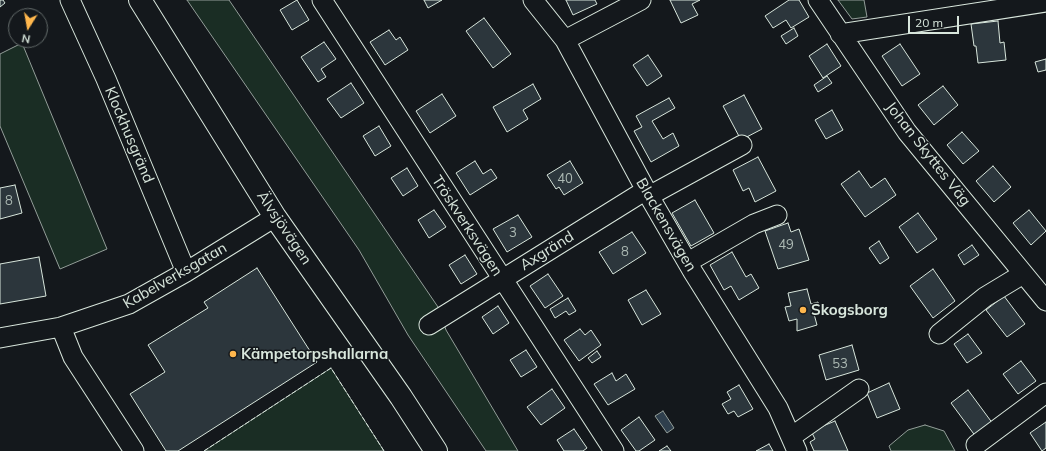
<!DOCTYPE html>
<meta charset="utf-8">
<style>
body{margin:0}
#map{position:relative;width:1046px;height:451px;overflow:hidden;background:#14181c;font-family:Mulish,sans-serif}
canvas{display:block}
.north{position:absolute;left:8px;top:8px;width:40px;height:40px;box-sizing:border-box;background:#14181c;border:1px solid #626a69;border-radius:50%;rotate:191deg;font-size:11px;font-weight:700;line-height:16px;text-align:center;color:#d8e6dc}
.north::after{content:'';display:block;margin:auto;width:14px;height:18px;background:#ffb74d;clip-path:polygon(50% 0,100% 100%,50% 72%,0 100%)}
.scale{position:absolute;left:908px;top:16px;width:51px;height:18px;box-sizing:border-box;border:2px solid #d8e6dc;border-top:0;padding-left:5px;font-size:12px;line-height:14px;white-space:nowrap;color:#d8e6dc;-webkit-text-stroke:3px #14181c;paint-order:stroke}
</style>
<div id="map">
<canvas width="1046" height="451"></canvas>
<div class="north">N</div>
<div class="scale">20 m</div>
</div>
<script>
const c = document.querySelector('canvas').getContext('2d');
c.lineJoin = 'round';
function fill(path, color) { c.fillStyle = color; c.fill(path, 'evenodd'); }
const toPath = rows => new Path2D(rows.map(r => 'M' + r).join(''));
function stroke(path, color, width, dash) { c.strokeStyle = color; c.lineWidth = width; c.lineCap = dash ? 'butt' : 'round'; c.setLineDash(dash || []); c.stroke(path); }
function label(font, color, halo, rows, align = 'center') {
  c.font = font + ' Mulish,sans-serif'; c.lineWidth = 3; c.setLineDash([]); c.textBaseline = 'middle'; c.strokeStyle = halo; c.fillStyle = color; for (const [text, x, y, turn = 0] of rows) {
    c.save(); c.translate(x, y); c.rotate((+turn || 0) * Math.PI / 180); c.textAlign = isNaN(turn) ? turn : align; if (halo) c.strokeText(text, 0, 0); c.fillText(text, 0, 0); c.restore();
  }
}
const green = toPath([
 [187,0,229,0,438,307,446,330,518,451,486,451,408,335,359,250,187,0],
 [838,0,864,0,867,17,852,19,838,0],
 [22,43,107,249,60,269,0,126,0,54,22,43],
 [331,368,384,451,204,451,331,368],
 [925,425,944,431,955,451,891,451,889,446,908,430,925,425]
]);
const water = toPath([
 [663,411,674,428,667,433,655,416,663,411]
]);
const building = toPath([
 [0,0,3,0,5,3,0,7,0,0],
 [297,0,309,20,292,30,280,10,297,0],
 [424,0,442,0,428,8,424,0],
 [566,0,595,0,597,4,573,15,566,0],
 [670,0,700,0,692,4,698,15,681,23,670,0],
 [789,0,799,0,809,17,791,28,786,20,773,28,765,16,789,0],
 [484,18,511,54,493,68,466,31,484,18],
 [998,21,1000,43,1004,42,1006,60,978,63,976,46,974,46,971,24,998,21],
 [794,28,798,36,786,44,781,36,794,28],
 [389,30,396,40,400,37,408,50,385,65,370,42,389,30],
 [324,42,336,59,321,69,326,77,318,82,301,57,324,42],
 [827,44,841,66,823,78,809,56,827,44],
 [900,44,920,74,902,86,882,56,900,44],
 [648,55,662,76,647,86,633,65,648,55],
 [1046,59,1046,70,1038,72,1035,62,1046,59],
 [827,76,832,83,818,92,814,85,827,76],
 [351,83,364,103,341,118,327,99,351,83],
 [533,84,541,99,523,110,528,119,507,132,493,107,533,84],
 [943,86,958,105,934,125,918,105,943,86],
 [442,94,456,116,430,133,416,111,442,94],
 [744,95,762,129,741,140,723,106,744,95],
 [669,98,675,108,652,121,663,139,673,133,679,146,651,162,634,131,642,127,636,116,669,98],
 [832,110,843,130,826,139,815,120,832,110],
 [379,126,391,146,375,156,363,136,379,126],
 [962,132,979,151,963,164,947,145,962,132],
 [758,157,776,191,755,202,749,188,743,191,733,170,758,157],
 [475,161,483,174,491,169,497,178,470,195,456,173,475,161],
 [570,161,583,183,564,195,559,187,556,189,547,175,570,161],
 [993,166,1011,187,994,202,976,181,993,166],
 [407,168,418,186,403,196,391,178,407,168],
 [859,171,871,188,885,178,896,195,865,217,841,184,859,171],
 [15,185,22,213,0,219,0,188,15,185],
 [695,200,714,233,691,246,672,213,695,200],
 [434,210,446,227,429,238,418,220,434,210],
 [1029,210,1046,231,1031,245,1013,223,1029,210],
 [918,213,937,239,917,253,899,227,918,213],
 [518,215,532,237,507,252,493,229,518,215],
 [788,223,791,232,799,229,809,260,778,269,765,231,788,223],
 [632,232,646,253,613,274,599,252,632,232],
 [879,241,889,258,880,264,869,248,879,241],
 [972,245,979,255,964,265,958,255,972,245],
 [732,252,746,277,751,274,759,288,739,300,731,286,724,290,710,265,732,252],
 [465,255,477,274,461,284,449,265,465,255],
 [39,257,46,296,0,304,0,264,39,257],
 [257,268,317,362,178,451,166,451,130,394,165,372,148,345,208,308,204,302,257,268],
 [933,269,955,301,933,318,910,286,933,269],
 [548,274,563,296,545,308,530,286,548,274],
 [807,289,811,304,818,302,819,313,814,314,817,325,797,331,797,319,789,321,785,307,791,306,788,293,807,289],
 [646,290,661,314,642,325,628,300,646,290],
 [1004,296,1025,324,1007,337,986,310,1004,296],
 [568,298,576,311,569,315,566,311,555,318,550,309,568,298],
 [498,306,509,323,493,334,482,317,498,306],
 [580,329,585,335,591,330,601,345,579,361,564,340,580,329],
 [968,334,982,353,967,363,954,344,968,334],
 [852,345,859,370,826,380,819,355,852,345],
 [526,350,537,367,521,377,510,360,526,350],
 [597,351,601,357,592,363,588,358,597,351],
 [1021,361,1036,381,1018,394,1003,374,1021,361],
 [612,373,616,381,626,374,635,389,608,405,594,384,612,373],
 [889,383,900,409,877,418,867,393,889,383],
 [739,385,753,409,738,417,734,411,728,414,722,404,731,399,727,392,739,385],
 [552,389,565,408,541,425,527,407,552,389],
 [968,390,996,428,979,441,951,403,968,390],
 [639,417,655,440,639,451,636,451,621,430,639,417],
 [835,421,848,451,814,451,810,442,815,439,811,431,835,421],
 [1046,422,1046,448,1042,451,1030,433,1046,422],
 [574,429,587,448,583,451,564,451,557,440,574,429],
 [769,444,773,451,756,451,769,444],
 [667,446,671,451,659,451,667,446]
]);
const minor = toPath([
 [70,0,106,79,186,272],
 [322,0,614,451],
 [533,0,565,40,649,196,693,272,778,408,797,451],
 [818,0,907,132,1046,301],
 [840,34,1046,2],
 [565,40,641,0],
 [649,196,742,145],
 [688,262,754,224,777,215],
 [429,325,646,190],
 [61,327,73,357,134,451],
 [939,334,985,297,1023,274],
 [0,338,61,327,129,304,186,272,275,217],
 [791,437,859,389],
 [976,445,1046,393]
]);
const major = toPath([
 [140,0,275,217,401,397,436,451]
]);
const fence = toPath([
 [204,451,331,368,384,451]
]);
const markers = [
 [803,310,4,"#ffb74d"],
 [233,354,4,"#ffb74d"]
];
const numberNames = [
 ["40",565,179],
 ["8",9,201],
 ["3",513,233],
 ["49",786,245],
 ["8",625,252],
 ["53",840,364]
];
const streetNames = [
 ["Klockhusgränd",129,135,67],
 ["Johan Skyttes Väg",928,154,52],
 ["Blackensvägen",666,225,60],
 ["Tröskverksvägen",467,226,57],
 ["Älvsjövägen",284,228,56],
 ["Axgränd",547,251,-32],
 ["Kabelverksgatan",175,276,-30]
];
const poiNames = [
 ["Skogsborg",811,310],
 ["Kämpetorpshallarna",241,354]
];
fill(green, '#1a2d24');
stroke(green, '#939e99', 1);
fill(water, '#2f3f4d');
stroke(water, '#939e99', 1);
fill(building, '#2c363c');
stroke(building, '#d8e6dc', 1);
stroke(minor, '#d8e6dc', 21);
stroke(major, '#d8e6dc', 24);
stroke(minor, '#14181c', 19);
stroke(major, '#14181c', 22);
stroke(fence, '#d8e6dc', 1, [5, 2]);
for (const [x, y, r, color] of markers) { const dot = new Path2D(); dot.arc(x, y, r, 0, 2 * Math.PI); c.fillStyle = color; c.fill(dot); stroke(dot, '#14181c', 1.5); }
label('13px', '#adbab4', null, numberNames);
label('15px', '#d8e6dc', '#14181c', streetNames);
label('bold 15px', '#d8e6dc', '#14181c', poiNames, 'left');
</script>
